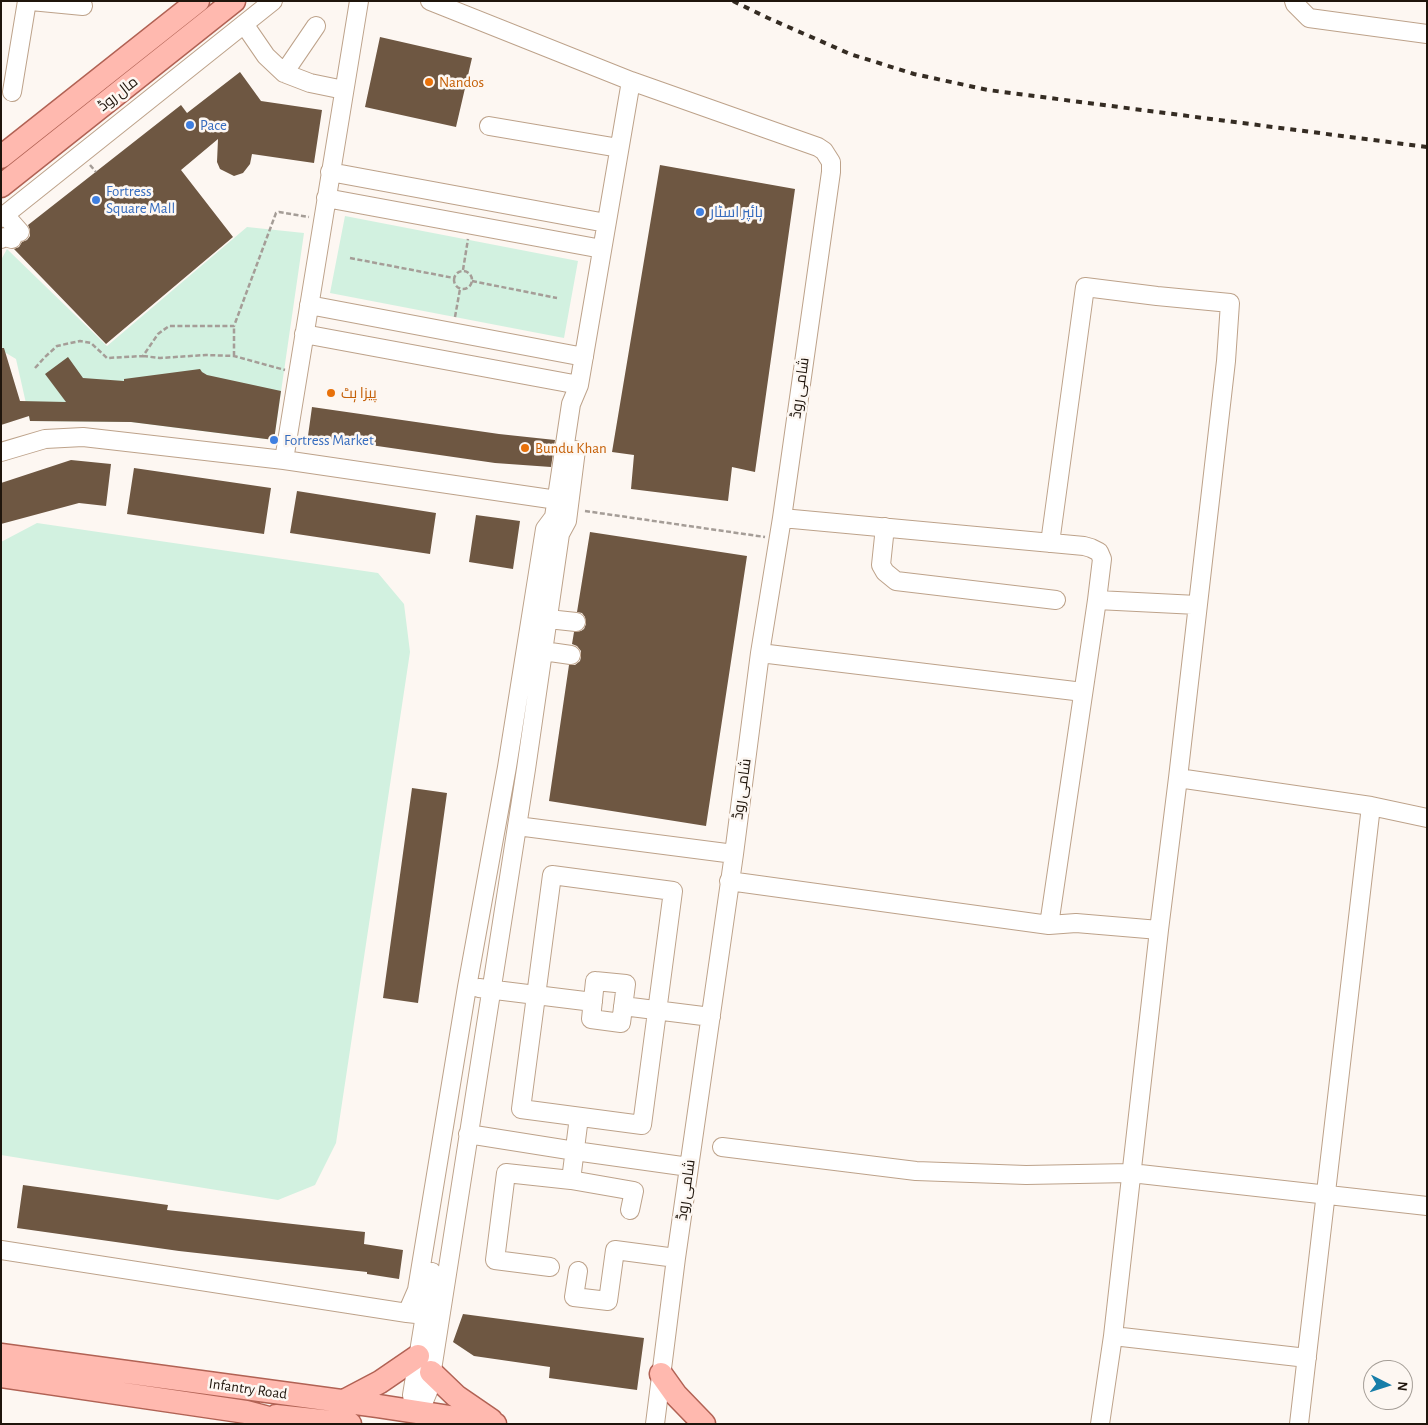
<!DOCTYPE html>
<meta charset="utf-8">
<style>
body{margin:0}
#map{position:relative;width:1428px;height:1425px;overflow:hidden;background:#fdf7f2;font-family:"Alegreya Sans",sans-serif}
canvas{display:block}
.frame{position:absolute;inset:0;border:2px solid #1f150c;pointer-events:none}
.north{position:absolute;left:1363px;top:1360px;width:50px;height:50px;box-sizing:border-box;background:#fdf7f2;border:1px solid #a49d96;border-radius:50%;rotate:95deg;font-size:14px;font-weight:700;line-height:20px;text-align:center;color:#1f150c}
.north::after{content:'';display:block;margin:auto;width:18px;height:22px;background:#177ea9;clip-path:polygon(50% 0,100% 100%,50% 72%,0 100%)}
</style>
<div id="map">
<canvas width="1428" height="1425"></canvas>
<div class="frame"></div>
<div class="north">N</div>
</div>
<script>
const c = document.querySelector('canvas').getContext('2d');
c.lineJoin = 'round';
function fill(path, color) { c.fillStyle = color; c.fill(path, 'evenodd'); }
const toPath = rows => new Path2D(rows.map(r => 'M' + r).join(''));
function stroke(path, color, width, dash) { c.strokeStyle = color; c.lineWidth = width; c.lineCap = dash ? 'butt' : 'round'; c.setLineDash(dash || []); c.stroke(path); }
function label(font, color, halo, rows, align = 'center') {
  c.font = font + ' "Alegreya Sans",Cairo,sans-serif'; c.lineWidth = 5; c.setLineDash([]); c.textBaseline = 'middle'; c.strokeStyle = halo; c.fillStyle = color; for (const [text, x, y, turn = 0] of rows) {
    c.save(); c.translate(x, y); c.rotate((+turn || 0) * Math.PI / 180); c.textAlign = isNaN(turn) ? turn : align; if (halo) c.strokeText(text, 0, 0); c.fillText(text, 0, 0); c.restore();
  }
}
const green = toPath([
 [345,216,578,261,564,338,330,293],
 [247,227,304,233,274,440,131,422,30,421,16,359,1,350,1,260,7,249,107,346],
 [37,523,378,573,404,604,410,652,336,1143,315,1185,278,1200,1,1155,1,542]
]);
const building = toPath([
 [380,37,472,58,456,127,365,107],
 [240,72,261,101,322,110,314,163,252,154,250,164,243,173,234,176,220,169,217,162,218,139,181,170,233,237,106,344,14,249,19,247,22,242,27,240,30,236,30,230,28,225,181,105,187,113],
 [660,165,795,189,755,472,732,467,728,501,631,489,634,455,612,452],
 [1,348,4,348,20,401,66,402,45,374,68,357,83,378,124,381,124,379,200,369,202,372,207,375,281,391,274,440,131,422,30,421,29,416,1,425],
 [312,407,499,434,555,440,551,467,495,463,308,436],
 [71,460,111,464,106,506,79,503,1,524,1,483],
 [134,468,271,488,264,534,127,514],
 [297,491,436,513,430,554,290,533],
 [476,515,520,521,513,569,469,562],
 [590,532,747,556,706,826,549,801,569,665,575,665,580,661,581,657,581,651,577,646,572,644,574,632,581,631,584,629,586,624,585,617,582,613,577,612],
 [412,788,447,793,418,1003,383,998],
 [23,1185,168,1205,167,1210,365,1232,364,1244,403,1250,399,1279,367,1274,367,1272,179,1251,17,1228],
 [463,1314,644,1338,637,1390,549,1378,550,1367,474,1356,453,1342]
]);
const path = toPath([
 [90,165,96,172],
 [350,258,454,278],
 [463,270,468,239],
 '454 280a9 9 0 1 1 18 0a9 9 0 1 1-18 0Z',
 [472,281,557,298],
 [455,317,460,289],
 [143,356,160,358,206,355,234,356,285,370],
 [234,356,234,326],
 [35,368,45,357,57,346,80,341,91,343,107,358,143,356,158,334,169,326,234,326,276,213,279,212,309,217],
 [585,511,765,537]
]);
const minor = toPath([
 [31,1,83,6],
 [430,1,631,81,818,147,824,151,831,162,831,172,782,518,760,653,734,854,676,1258,655,1424],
 [1294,1,1295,4,1309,18,1427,34],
 [244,24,266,56,284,73,310,83,344,90],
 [284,73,316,26],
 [12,92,27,1],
 [489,126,619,148],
 [330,172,606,223],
 [326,198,602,249],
 [5,215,20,232],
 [1,218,273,1],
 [1,239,5,237,12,239],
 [309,305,584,357],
 [304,334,579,385],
 [1,452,45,439,83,437,284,460,557,500],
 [284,460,359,1],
 [782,518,1084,546,1091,548,1099,552,1102,559,1097,600,1197,605],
 [885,527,881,565,885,572,896,581,1056,600],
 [1050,543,1085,287,1157,296,1230,303,1226,361,1178,778,1159,930,1113,1336,1100,1424],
 [548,619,576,622],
 [543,651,571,655],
 [760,653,1083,692],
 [1178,778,1371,806,1427,818],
 [517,826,734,854],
 [552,875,673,891,642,1125,521,1109,552,875],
 [729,881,1049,925,1097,600],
 [1049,925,1076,923,1159,930],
 [595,981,626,984,621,1023,591,1019,595,981],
 [479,988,593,1002],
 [623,1006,711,1017],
 [468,1134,575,1151,689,1167],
 [722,1147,916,1171,1026,1175,1131,1173,1427,1206],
 [571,1180,634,1191,630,1210],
 [1,1250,407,1313,425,1315],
 [550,1267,495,1260,506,1173,571,1180,579,1117],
 [578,1271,574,1297,608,1301,615,1250,676,1258],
 [407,1313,417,1290,467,987,507,767,545,529,554,517,571,404,579,385,631,81],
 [1113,1336,1307,1358],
 [415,1412,424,1401,429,1389,526,769,560,534,567,521,576,450],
 [415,1412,412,1395,432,1272],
 [1299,1424,1371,806]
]);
const major = toPath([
 [1,157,198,1],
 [1,186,234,1],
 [1,1355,378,1406,495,1424],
 [431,1372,456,1396,491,1420],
 [661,1374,676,1395,704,1424],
 [1,1376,246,1412,291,1424],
 [342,1402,380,1382,418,1356],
 [276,1416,350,1424]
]);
const rail = toPath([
 [733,1,768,18,850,54,914,74,988,90,1427,147]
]);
const markers = [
 [429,82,5,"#e8710a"],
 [190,125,5,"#3f7fe0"],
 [96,200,5,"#3f7fe0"],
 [700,212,5,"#3f7fe0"],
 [331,393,5,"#e8710a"],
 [274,440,5,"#3f7fe0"],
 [525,448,5,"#e8710a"]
];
const foodNames = [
 ["Nandos",439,82],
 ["پیزا ہٹ",341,393],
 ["Bundu Khan",535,448]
];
const streetNames = [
 ["مال روڈ",118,94,-38],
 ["شامی روڈ",800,388,-82],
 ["شامی روڈ",742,789,-82],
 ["شامی روڈ",686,1190,-82],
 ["Infantry Road",248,1389,8]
];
const shopNames = [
 ["Pace",200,125],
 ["Fortress",106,191],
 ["Square Mall",106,208],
 ["ہائپر اسٹار",710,212],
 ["Fortress Market",284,440]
];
fill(green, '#d2f1e0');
fill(building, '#6e5742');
stroke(minor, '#bda28a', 20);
stroke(major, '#b16254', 25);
stroke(path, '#a59d97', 2.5, [5, 2.5]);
stroke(minor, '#fff', 18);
stroke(major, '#ffb9af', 22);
stroke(rail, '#352c23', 4, [6, 6]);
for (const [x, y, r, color] of markers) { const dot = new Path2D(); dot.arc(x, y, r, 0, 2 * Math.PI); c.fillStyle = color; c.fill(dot); stroke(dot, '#fdf7f2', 2); }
label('15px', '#c56008', '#fdf7f2', foodNames, 'left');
label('15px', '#1f150c', '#fdf7f2', streetNames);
label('15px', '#366cbe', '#fdf7f2', shopNames, 'left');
</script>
